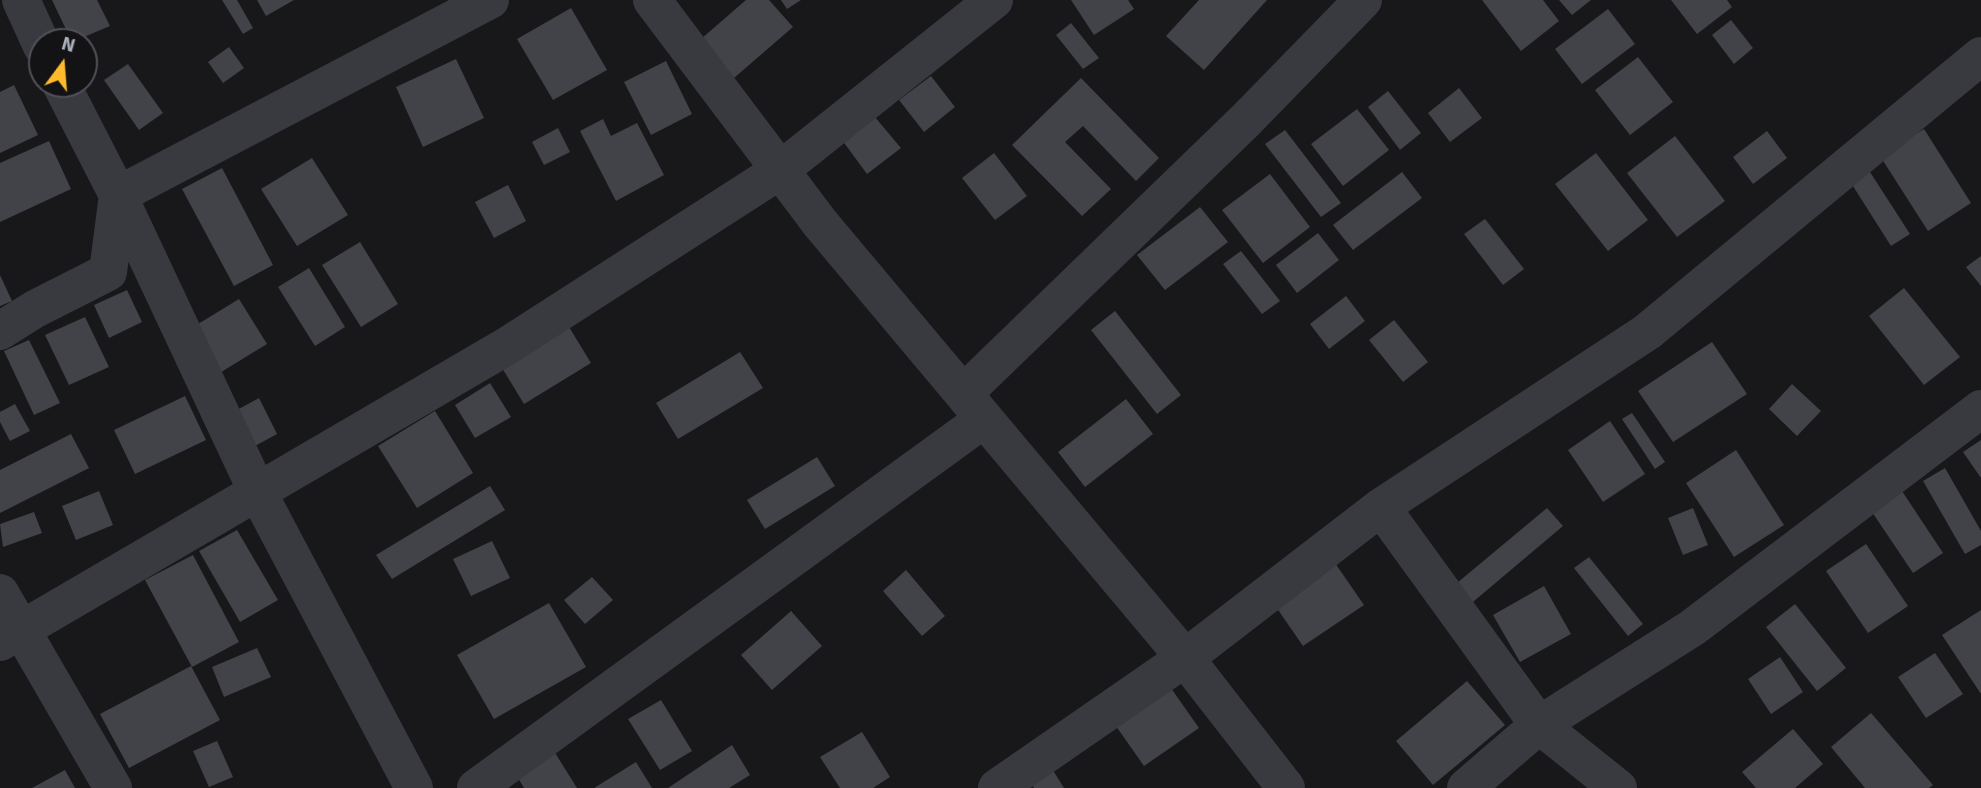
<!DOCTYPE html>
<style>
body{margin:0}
#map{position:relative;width:1981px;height:788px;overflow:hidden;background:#18181b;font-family:Signika,sans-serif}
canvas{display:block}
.north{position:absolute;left:28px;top:28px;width:70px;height:70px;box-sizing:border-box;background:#131316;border:2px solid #4f5158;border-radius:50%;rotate:16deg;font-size:19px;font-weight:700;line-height:28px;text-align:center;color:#a9afbb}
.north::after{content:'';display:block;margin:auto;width:24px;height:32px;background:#ffba2c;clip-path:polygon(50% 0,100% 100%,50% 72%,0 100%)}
</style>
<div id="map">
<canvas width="1981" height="788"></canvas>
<div class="north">N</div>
</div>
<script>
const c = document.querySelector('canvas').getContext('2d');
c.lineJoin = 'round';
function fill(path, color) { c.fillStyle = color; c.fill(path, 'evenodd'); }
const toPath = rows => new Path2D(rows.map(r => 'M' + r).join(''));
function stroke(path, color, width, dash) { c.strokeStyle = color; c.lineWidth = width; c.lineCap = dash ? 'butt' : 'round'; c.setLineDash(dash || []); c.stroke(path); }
const building = toPath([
 [52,0,97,0,110,26,72,42],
 [222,0,237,0,253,28,243,34],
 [257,0,294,0,266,16],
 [746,0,769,0,793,27,734,78,701,39],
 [781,0,801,0,787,9],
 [1071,0,1128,0,1134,9,1094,35],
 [1199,0,1267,0,1204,70,1166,36],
 [1482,0,1543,0,1559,21,1521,51],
 [1559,0,1591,0,1572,15],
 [1671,0,1727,0,1732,7,1697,34],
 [571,8,607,70,553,100,517,39],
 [1608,9,1635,44,1582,84,1555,49],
 [1731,20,1753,48,1734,64,1712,35],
 [1071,23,1099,58,1083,69,1056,35],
 [229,47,244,68,223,83,208,62],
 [1638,57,1673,102,1630,135,1595,90],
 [456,59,484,118,423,147,396,87],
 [666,61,692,114,651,135,624,82],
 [128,64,163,113,139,130,104,80],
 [931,76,955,107,924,132,899,100],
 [1081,78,1159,158,1136,181,1083,126,1065,142,1111,189,1082,216,1012,145],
 [14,85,38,135,0,153,0,92],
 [1459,88,1482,118,1450,142,1428,113],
 [1388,91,1421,133,1400,150,1368,107],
 [1357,109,1389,150,1343,186,1311,144],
 [874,116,901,148,867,174,842,140],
 [603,119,611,136,637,123,664,175,616,201,580,131],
 [558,128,570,152,544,165,532,142],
 [1924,129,1971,203,1928,231,1880,156],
 [1285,130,1341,203,1321,217,1265,144],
 [1767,131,1787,158,1753,184,1733,157],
 [1675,136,1725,201,1677,237,1627,173],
 [49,141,71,189,0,222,0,163],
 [994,153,1027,196,995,220,962,178],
 [1596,153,1648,220,1608,251,1555,184],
 [312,158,348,215,297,246,261,189],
 [222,168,273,265,234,286,182,189],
 [1402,172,1422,198,1353,250,1333,225],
 [1870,172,1910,234,1891,246,1851,183],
 [1270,174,1310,227,1263,263,1222,210],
 [508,185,526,221,494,238,475,202],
 [1200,207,1228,242,1165,290,1137,255],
 [1485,219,1524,269,1503,285,1464,234],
 [1318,233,1339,260,1297,293,1276,265],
 [360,242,398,304,361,327,322,265],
 [1241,251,1280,301,1262,314,1223,264],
 [1981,256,1981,286,1966,267],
 [309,268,345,327,315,346,278,287],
 [0,275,12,301,0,306],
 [1904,288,1960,357,1924,385,1869,316],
 [127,290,142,322,109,338,94,305],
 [1346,296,1365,321,1329,349,1310,324],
 [239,299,267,344,213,377,185,332],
 [1115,311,1181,395,1157,414,1091,330],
 [85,317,109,367,69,385,45,335],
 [1394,320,1428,362,1403,382,1369,340],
 [566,322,591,363,524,404,499,363],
 [29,340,60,403,34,415,4,351],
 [1712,342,1747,394,1673,442,1638,391],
 [740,352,763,388,678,439,656,403],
 [490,383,511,417,475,438,455,405],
 [1792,384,1821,411,1797,436,1769,409],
 [185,396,206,440,135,474,114,430],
 [259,398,277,434,255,446,237,410],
 [1126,399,1153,434,1085,487,1058,452],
 [15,404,30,431,10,441,0,422,0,412],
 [435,411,473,473,417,508,378,446],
 [1632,413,1665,462,1655,469,1622,419],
 [1610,421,1645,474,1603,502,1568,450],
 [71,434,89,468,0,513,0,470],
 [1981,440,1981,478,1963,452],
 [1736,450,1784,525,1734,557,1686,483],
 [817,457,835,486,765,529,747,500],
 [1945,468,1981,531,1981,545,1965,554,1923,481],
 [1898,485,1943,553,1913,573,1868,506],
 [490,486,505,510,392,579,376,555],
 [99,491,113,525,76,540,62,506],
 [1547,508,1563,526,1467,607,1451,588],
 [1693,508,1708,545,1683,555,1668,518],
 [34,512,42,533,3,547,0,524],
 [237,530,278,600,240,622,199,551],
 [492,541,510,578,471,596,453,559],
 [1866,544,1908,606,1868,633,1826,571],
 [193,555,239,642,192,667,145,580],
 [1589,557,1643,624,1628,636,1574,568],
 [1335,563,1364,605,1303,646,1274,604],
 [906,570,945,616,922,636,883,591],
 [592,577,613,600,585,624,564,600],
 [1544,586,1571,634,1520,662,1493,615],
 [549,603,586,667,494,719,457,655],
 [1795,604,1846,668,1817,691,1766,627],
 [1981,610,1981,694,1942,635],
 [791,611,822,646,772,690,741,655],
 [257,648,271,677,224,697,212,667],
 [1935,653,1963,694,1926,718,1898,677],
 [1780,657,1803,692,1771,714,1748,679],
 [191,666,220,720,129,768,100,714],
 [1166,681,1199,728,1144,766,1111,719],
 [1467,681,1505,725,1433,785,1396,741],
 [661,700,692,751,660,770,628,719],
 [1871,713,1933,785,1929,788,1865,788,1831,747],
 [1793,729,1823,764,1795,788,1756,788,1742,772],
 [862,732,890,777,873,788,840,788,820,757],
 [217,741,233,777,209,787,193,751],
 [732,745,750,775,729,788,668,788],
 [552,748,577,788,524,788,514,771],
 [636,762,652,788,594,788],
 [1049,764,1064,788,1034,788,1028,777],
 [65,770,75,788,32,788]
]);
const street = toPath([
 [21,0,42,46],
 [652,0,820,223,1185,658,1286,788],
 [61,84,118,195,257,491,414,788],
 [0,331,35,309,108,272,118,195,490,0],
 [964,393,1246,120,1363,0],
 [1381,507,1539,725,1618,788],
 [0,593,113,788],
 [0,642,507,346,779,171,994,0],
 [476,788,984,419],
 [997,788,1185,658,1381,507,1647,332,1981,56],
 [1466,788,1539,725,1692,628,1981,409]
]);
fill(building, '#424348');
stroke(street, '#393a40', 38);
</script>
